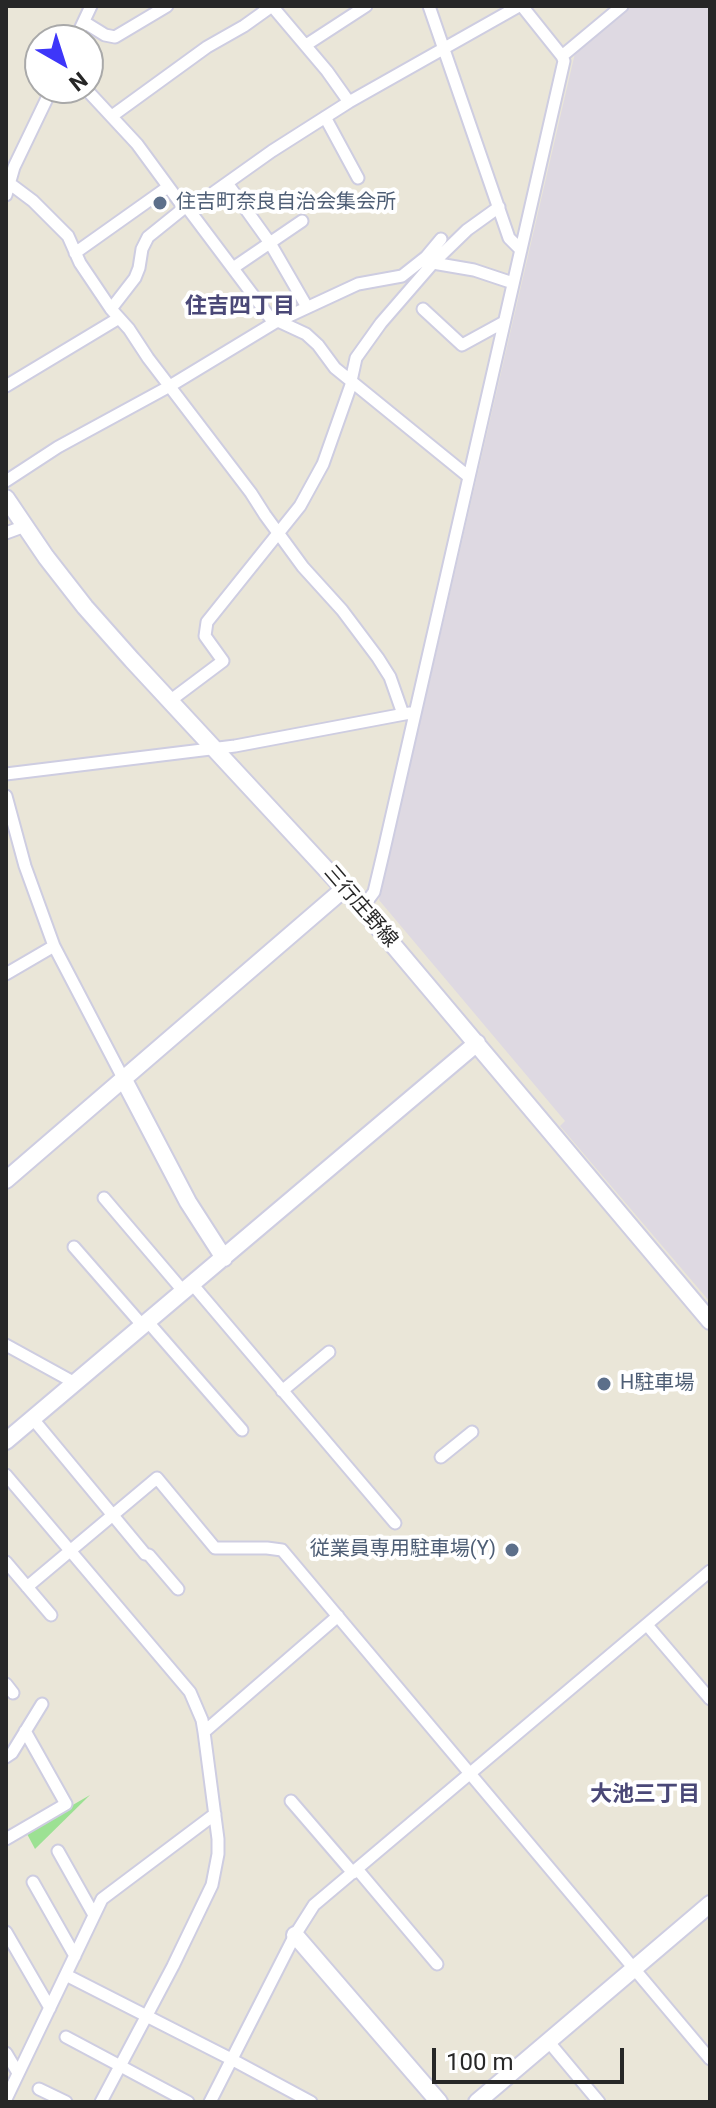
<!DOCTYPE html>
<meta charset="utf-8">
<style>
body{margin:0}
#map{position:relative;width:716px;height:2108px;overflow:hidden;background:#eae6d8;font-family:Roboto,sans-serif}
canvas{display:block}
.frame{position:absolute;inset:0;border:8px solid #272727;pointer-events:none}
.north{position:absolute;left:24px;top:24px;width:80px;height:80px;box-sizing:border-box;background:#fff;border:2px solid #a9a9a9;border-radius:50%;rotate:141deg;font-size:22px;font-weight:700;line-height:32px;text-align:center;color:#272727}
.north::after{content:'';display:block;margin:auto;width:28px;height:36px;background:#3e36f9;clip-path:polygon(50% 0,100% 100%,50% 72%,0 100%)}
.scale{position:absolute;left:432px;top:2048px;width:192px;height:36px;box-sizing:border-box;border:4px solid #272727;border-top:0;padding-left:10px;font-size:24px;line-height:28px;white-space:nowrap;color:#272727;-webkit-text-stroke:6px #fff;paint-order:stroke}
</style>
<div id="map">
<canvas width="716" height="2108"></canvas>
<div class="frame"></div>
<div class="north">N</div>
<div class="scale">100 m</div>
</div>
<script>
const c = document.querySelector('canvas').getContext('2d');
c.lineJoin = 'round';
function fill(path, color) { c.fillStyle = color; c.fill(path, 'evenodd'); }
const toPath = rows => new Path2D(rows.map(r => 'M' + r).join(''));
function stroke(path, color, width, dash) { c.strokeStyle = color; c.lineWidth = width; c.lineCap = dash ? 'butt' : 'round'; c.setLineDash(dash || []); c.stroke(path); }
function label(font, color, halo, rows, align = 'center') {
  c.font = font + ' Roboto,"Noto Sans JP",sans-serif'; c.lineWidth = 8; c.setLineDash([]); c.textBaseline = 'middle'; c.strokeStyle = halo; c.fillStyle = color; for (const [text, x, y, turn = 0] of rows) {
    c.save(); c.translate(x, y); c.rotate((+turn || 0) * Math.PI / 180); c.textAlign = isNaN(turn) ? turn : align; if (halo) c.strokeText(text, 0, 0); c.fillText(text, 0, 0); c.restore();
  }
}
const industrial = toPath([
 [631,6,710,6,710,1302,560,1126,565,1121,379,900,575,53]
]);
const green = toPath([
 [90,1795,35,1849,26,1832]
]);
const street = toPath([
 [272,6,327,71,349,102],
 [429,6,509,238,521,250],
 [522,6,562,56],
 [84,22,105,35,115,37,167,6],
 [75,40,91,6],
 [306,45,366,6],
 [85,88,137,144,184,208,189,210,274,323],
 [112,116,207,47,244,26,272,6],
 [325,117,358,178],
 [9,183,33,201,68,236,80,263,111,309,129,329,148,358,251,493,265,515,303,567,342,610,378,658,390,677,403,714],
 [227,183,270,243,307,307],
 [6,195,14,167,52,88],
 [189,210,272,151,349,102,519,6],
 [75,253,168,187],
 [430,260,433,263,474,270,513,283],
 [233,268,302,221],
 [111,309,135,278,139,268,142,249,148,237,184,208],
 [423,309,462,345,504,322],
 [278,321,306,334,318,345,335,368,469,477],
 [351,381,356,358,381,323,433,263,467,230,499,207],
 [6,386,119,318],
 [6,481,58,447,170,386,274,323,358,284,402,276,426,257,441,239],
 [6,533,25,526],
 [171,700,223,661,205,636,207,622,300,506,323,464,352,382],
 [6,774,235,746,410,713],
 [6,796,25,866,54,946,124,1080],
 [362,908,374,892,383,854,564,61,562,56,622,6],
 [6,974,54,946],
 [104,1198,184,1292],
 [74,1247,143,1326],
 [193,1285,395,1523],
 [148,1322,242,1430],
 [6,1345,75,1383],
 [282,1391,329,1352],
 [33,1419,145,1554,149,1555,178,1589],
 [441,1457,472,1432],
 [6,1475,190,1692,202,1720,204,1732,218,1839,218,1854,212,1885,173,1966,101,2102],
 [6,1562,51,1615],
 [27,1587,157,1478,215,1548,267,1548,282,1550,710,2059],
 [647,1625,710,1699],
 [6,1684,13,1693],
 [204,1732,338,1616],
 [6,1757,12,1753,42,1704],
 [291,1801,353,1873],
 [6,1839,66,1804,25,1731],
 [58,1851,94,1915],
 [357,1869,437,1964],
 [33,1882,75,1956],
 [6,1932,50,2008],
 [66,1975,231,2059,311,2102],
 [66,2037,188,2102],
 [548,2041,599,2102],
 [6,2053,18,2073],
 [39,2089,66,2102],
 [6,2099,102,1899,215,1814],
 [210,2102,295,1935,314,1905,710,1571]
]);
const secondary = toPath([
 [6,498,46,557,85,607,132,660,362,908,710,1321],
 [124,1080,188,1202,224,1258],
 [6,1180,345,888],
 [6,1441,477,1043],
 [295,1935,439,2102],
 [477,2102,710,1904]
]);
const markers = [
 [160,203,8,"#5c6f8a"],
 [604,1384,8,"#5c6f8a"],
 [512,1550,8,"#5c6f8a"]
];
const serviceNames = [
 ["住吉町奈良自治会集会所",176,203],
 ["H駐車場",620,1384],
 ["従業員専用駐車場(Y)",496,1550,"right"]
];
const streetNames = [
 ["三行庄野線",360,907,49]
];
const neighbourhoodNames = [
 ["住吉四丁目",240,307],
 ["大池三丁目",645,1795]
];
fill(industrial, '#ded9e2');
fill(green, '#9ce193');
stroke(street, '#cecde1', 15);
stroke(secondary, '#cecde1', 20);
stroke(street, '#fff', 11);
stroke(secondary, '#fff', 16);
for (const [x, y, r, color] of markers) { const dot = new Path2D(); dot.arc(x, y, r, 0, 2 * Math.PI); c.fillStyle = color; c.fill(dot); stroke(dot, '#fff', 3); }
label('20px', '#4e5e75', '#fff', serviceNames, 'left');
label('20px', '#272727', '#fff', streetNames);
label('bold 22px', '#4a4877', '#fff', neighbourhoodNames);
</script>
